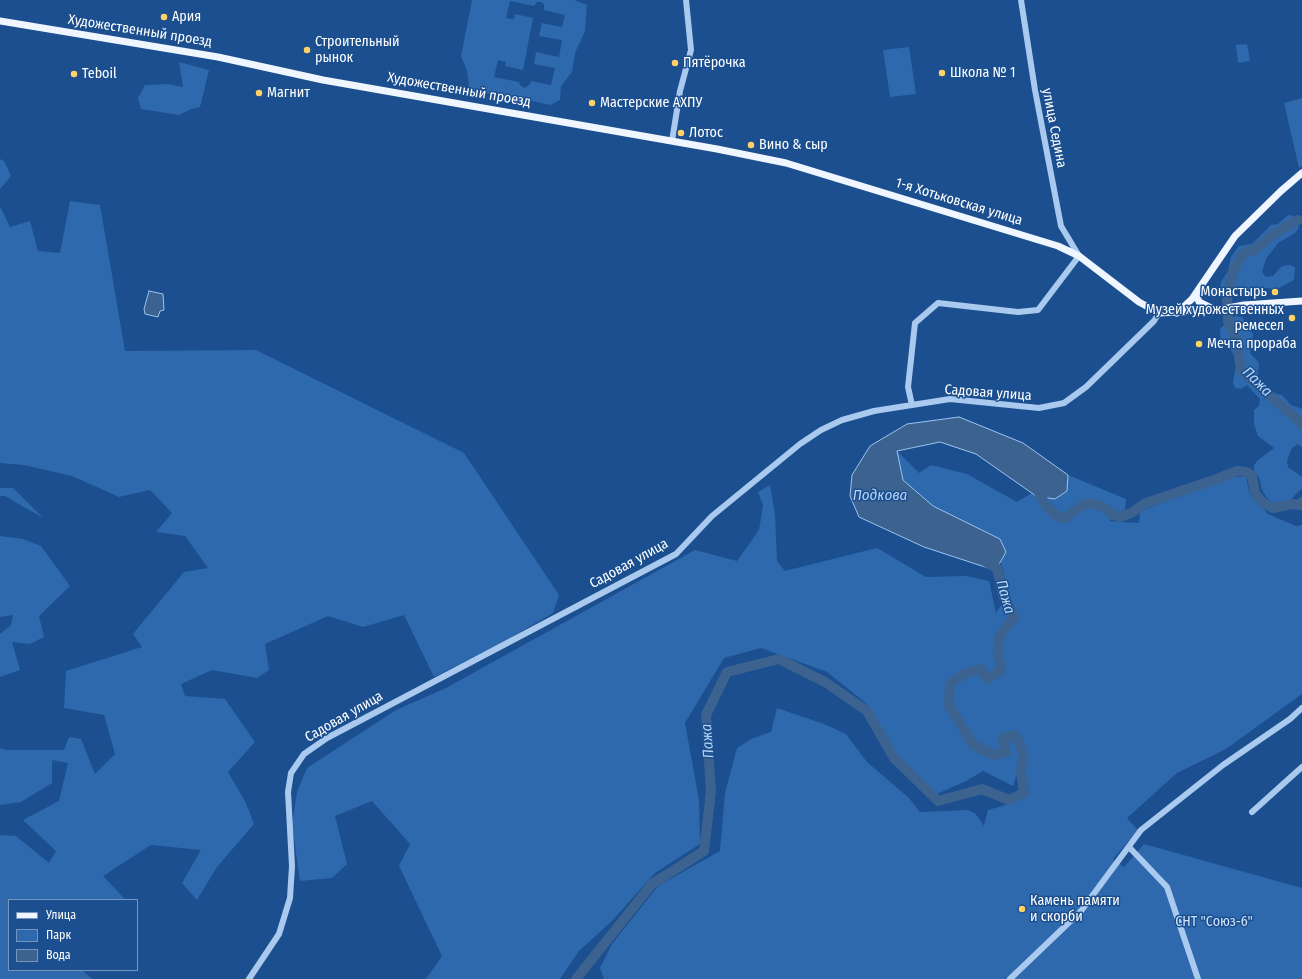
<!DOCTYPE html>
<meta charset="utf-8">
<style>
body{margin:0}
#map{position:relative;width:1302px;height:979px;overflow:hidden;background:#1b4f8f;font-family:"Fira Sans Condensed",sans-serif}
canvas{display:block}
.legend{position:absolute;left:8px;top:899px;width:130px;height:72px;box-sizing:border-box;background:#1b4f8f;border:1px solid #7695bc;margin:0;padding:5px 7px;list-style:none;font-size:12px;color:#fff}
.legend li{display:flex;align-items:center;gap:8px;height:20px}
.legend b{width:20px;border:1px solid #7695bc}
</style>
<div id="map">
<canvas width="1302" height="979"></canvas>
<ul class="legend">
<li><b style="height:5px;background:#f0f6ff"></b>Улица</li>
<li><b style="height:11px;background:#2e69ad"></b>Парк</li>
<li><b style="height:11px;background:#3c6290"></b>Вода</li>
</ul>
</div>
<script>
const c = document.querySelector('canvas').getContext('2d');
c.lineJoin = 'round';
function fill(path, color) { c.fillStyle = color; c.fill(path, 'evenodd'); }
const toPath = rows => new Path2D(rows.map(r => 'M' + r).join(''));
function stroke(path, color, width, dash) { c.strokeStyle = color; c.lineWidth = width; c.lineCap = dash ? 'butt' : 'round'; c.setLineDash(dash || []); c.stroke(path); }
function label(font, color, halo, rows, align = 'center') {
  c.font = font + ' "Fira Sans Condensed",sans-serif'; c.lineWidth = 3; c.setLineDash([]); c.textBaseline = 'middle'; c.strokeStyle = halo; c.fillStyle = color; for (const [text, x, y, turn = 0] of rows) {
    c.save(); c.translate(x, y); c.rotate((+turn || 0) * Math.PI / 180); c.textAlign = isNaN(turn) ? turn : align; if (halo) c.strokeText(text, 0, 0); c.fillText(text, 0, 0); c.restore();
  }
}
const green = toPath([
 [472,0,574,0,587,5,585,31,575,53,572,72,561,86,560,100,550,105,525,99,477,92,469,87,467,71,461,56],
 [510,1,534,6,537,2,541,2,544,4,544,10,565,15,562,27,542,23,539,36,562,40,559,57,536,52,534,64,555,68,551,85,531,81,530,84,525,88,520,85,519,82,494,77,498,60,506,62,505,66,523,70,533,18,515,14,514,19,506,18],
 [1247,44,1250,61,1238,63,1236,45],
 [909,47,916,94,890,97,883,50],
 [179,62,209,70,200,107,191,109,179,115,141,109,138,98,145,85,167,84,183,87],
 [1302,98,1302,166,1299,168,1284,103],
 [0,159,4,161,11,176,0,189],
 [70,201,100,205,125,351,256,350,464,453,559,595,553,613,503,642,434,677,404,615,363,627,328,616,265,644,269,670,257,678,212,670,181,684,185,696,225,699,255,742,228,772,246,803,254,824,217,867,197,900,182,883,201,850,151,845,103,876,126,900,9,900,9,970,82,970,92,979,0,979,0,835,16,836,49,863,56,851,23,820,59,801,68,763,52,760,52,783,21,802,0,805,0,748,6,750,64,750,69,737,81,739,95,774,115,754,104,715,64,708,66,671,142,647,133,634,184,572,208,568,185,536,156,532,172,513,150,490,119,497,72,476,24,465,0,463,0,206,10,227,30,221,38,251,60,253],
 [1288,215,1294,216,1299,228,1295,233,1278,243,1266,259,1262,272,1266,277,1273,276,1282,266,1289,265,1295,267,1294,280,1277,289,1265,288,1253,293,1247,293,1234,287,1223,295,1219,295,1221,282,1228,271,1231,257,1239,246,1252,244,1271,225,1278,224],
 [1236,316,1242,317,1253,334,1250,353,1259,363,1258,376,1264,388,1269,392,1282,395,1291,405,1302,409,1302,447,1298,444,1292,448,1287,461,1288,467,1302,477,1302,488,1291,499,1280,504,1273,503,1267,498,1262,490,1259,477,1254,473,1254,465,1258,460,1274,448,1258,436,1254,424,1254,410,1259,406,1260,399,1247,385,1241,389,1235,388,1233,382,1237,361,1231,350,1221,342,1220,329,1230,319],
 [897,451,919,473,931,465,967,474,1017,502,1032,493,1036,496,1055,499,1067,491,1068,475,1126,499,1125,509,1109,521,1139,523,1140,511,1233,477,1246,477,1250,495,1268,514,1296,526,1302,525,1302,694,1226,749,1177,773,1127,818,1138,830,1113,859,1124,867,1144,844,1302,888,1302,979,604,979,600,968,612,944,658,886,720,851,725,793,737,748,751,739,771,732,777,708,824,724,846,734,867,762,909,798,920,812,967,810,975,813,984,826,988,810,1013,803,1029,789,1022,758,1013,786,983,771,966,781,937,794,899,757,867,704,827,672,761,648,724,658,685,723,699,800,700,844,655,873,612,921,579,951,560,979,426,979,442,956,399,866,410,844,372,801,335,816,347,864,332,878,300,881,292,824,297,792,307,768,396,710,446,688,695,550,737,561,759,530,763,505,758,492,770,485,775,515,777,561,785,571,877,548,926,577,966,576,989,581,996,613,1008,594,1001,561,1006,552,1001,540,933,506,903,480],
 [0,488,13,488,43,518,5,496,0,496],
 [0,536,23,539,41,546,70,586,39,616,44,637,30,644,12,642,20,670,0,677,0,634,11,625,13,615,0,617]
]);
const water = toPath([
 [149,291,163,294,164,310,160,311,158,317,145,314,144,309,149,291],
 [959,417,1023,443,1068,475,1067,491,1055,499,1036,496,976,454,940,442,897,451,903,480,933,506,1000,539,1006,552,997,568,988,568,924,547,859,517,850,496,852,475,870,446,907,424,959,417]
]);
const river = toPath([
 [1298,220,1275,233,1253,251,1247,251,1241,256,1233,272,1227,294,1228,321,1236,338,1241,370,1302,424],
 [1035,485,1046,506,1058,517,1065,518,1084,504,1096,504,1105,508,1113,515,1120,517,1131,513,1146,503,1217,479,1237,471,1246,472,1252,476,1255,493,1258,497,1263,503,1273,508,1292,504,1300,505,1302,502],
 [576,979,652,884,704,851,711,791,706,715,727,672,779,659,825,682,867,711,894,758,938,801,982,789,1009,800,1024,793,1021,772,1023,753,1018,740,1014,735,1003,738,1006,752,994,755,973,745,949,705,950,684,964,674,980,669,988,679,1001,670,998,653,999,637,1014,618,1003,595,997,568,986,562]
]);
const minor = toPath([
 [672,141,680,91,691,50,686,0],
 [912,405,908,387,915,323,938,303,1018,312,1038,310,1079,256,1061,226,1035,90,1021,0],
 [1252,812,1302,767],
 [1129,847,1167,887,1198,979],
 [249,979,279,934,290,898,292,866,288,792,291,773,304,754,327,738,676,554,712,516,800,444,821,430,842,420,874,411,950,399,1039,408,1064,403,1086,387,1154,321,1159,313],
 [1010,979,1081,911,1141,830,1223,765,1290,719,1302,708]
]);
const major = toPath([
 [0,21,218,57,323,80,717,149,786,163,1058,246,1079,256,1139,302,1159,313,1217,310,1244,305,1302,301],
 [1196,293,1199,302,1213,309],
 [1177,313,1192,299,1235,236,1281,191,1302,173]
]);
const markers = [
 [164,17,4,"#ffd166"],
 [307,50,4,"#ffd166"],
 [675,63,4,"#ffd166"],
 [942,73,4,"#ffd166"],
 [74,74,4,"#ffd166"],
 [259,93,4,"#ffd166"],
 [592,103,4,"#ffd166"],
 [681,133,4,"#ffd166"],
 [751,145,4,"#ffd166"],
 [1275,292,4,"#ffd166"],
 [1292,318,4,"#ffd166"],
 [1199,344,4,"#ffd166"],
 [1022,909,4,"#ffd166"]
];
const poiNames = [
 ["Ария",172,17],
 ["Строительный",315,42],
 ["рынок",315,58],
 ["Пятёрочка",683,63],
 ["Школа № 1",950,73],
 ["Teboil",82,74],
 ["Магнит",267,93],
 ["Мастерские АХПУ",600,103],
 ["Лотос",689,133],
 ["Вино & сыр",759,145],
 ["Монастырь",1267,292,"right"],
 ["Музей художественных",1284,310,"right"],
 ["ремесел",1284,326,"right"],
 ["Мечта прораба",1207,344],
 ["Камень памяти",1030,901],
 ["и скорби",1030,917]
];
const streetNames = [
 ["Художественный проезд",140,31,9],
 ["Художественный проезд",459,90,10],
 ["улица Седина",1054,128,79],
 ["1-я Хотьковская улица",959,202,17],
 ["Садовая улица",988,393,4],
 ["Садовая улица",629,564,-29],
 ["Садовая улица",344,717,-30]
];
const parkNames = [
 ["СНТ \"Союз-6\"",1214,922]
];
const waterNames = [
 ["Пажа",1257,382,45],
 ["Подкова",880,496],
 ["Пажа",1005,597,74],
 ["Пажа",708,741,-94]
];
fill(green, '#2e69ad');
fill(water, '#3c6290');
stroke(water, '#9cc4f0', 1);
stroke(river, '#3c6290', 10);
stroke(minor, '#a9c9ee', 6);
stroke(major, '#f0f6ff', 7);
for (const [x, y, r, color] of markers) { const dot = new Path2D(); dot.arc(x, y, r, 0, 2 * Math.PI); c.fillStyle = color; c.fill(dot); stroke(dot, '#1b4f8f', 1.5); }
label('14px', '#fff', '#1b4f8f', poiNames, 'left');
label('14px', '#fff', '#1b4f8f', streetNames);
label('14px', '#cfe3fa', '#1b4f8f', parkNames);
label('italic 15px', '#b5d3f5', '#1b4f8f', waterNames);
</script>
